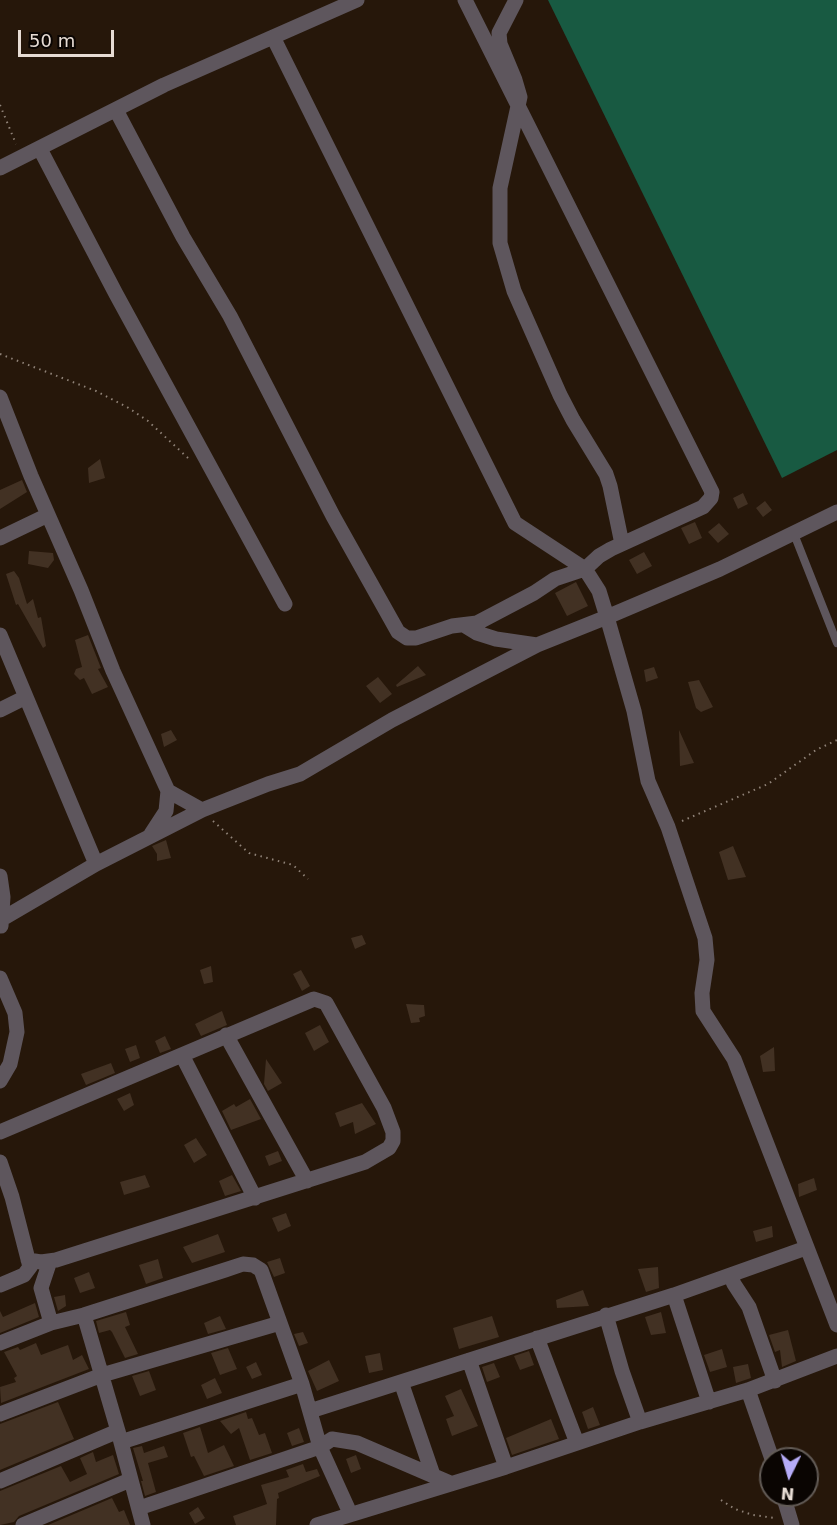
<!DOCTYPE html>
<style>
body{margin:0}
#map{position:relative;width:837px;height:1525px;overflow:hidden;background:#26170a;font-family:"DejaVu Sans",sans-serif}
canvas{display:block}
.north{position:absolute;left:759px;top:1447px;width:60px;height:60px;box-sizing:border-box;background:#0a0502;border:2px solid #625b56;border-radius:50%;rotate:185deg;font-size:16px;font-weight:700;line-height:24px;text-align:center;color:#e7dcd4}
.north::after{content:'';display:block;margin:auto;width:21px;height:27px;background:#b6acf8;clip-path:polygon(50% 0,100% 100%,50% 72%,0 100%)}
.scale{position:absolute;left:18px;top:30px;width:96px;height:27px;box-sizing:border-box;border:3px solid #e7dcd4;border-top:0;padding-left:8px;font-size:18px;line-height:21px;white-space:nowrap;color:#e7dcd4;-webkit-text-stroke:4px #0a0502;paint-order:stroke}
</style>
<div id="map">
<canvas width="837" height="1525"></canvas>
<div class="north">N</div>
<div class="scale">50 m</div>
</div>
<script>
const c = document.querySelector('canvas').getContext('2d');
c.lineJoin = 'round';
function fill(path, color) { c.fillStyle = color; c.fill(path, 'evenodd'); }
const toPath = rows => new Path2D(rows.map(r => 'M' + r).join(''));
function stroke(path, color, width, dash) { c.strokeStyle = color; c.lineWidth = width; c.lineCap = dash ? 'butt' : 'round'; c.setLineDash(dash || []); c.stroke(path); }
const forest = toPath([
 [548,0,837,0,837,450,782,478]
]);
const building = toPath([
 [100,459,105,478,89,483,88,468],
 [22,480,27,492,0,509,0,490],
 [743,493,748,504,738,509,733,498],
 [765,501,772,510,763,517,756,508],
 [695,522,702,538,689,544,681,528],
 [719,523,729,534,718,543,708,532],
 [29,551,53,553,54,560,48,568,28,564],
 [644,552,652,566,637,574,629,560],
 [14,571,19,578,27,604,33,599,38,618,41,617,46,646,43,648,18,604,16,605,6,574],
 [576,582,588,606,567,616,555,593],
 [88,635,101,668,98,669,108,687,92,694,84,678,80,680,74,674,76,669,82,667,75,640],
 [418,666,426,675,397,687,396,685],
 [654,667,658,678,646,682,644,670],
 [378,677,392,694,380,703,366,686],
 [699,680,713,707,701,712,696,708,688,682],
 [171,730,177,740,164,747,161,734],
 [679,730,694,763,680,766],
 [166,840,171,858,157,861,157,854,152,846],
 [733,846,746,877,728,880,719,852],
 [362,935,366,944,355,949,351,938],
 [211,966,213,982,204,984,200,970],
 [301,970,310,986,302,991,293,974],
 [406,1004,424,1005,425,1016,419,1018,420,1022,411,1023],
 [222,1011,227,1025,201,1036,195,1024],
 [320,1025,329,1042,314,1051,305,1033],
 [165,1036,171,1049,160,1053,155,1041],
 [136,1045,140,1058,130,1062,125,1049],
 [774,1047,775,1071,763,1072,760,1056],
 [266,1059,282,1083,268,1091,264,1084],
 [111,1063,115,1073,86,1085,81,1074],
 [130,1093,134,1105,124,1111,117,1099],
 [250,1099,261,1119,231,1130,222,1111,234,1104,236,1107],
 [362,1103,376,1124,355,1134,353,1122,340,1127,335,1113],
 [196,1138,207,1155,194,1163,184,1145],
 [278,1151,282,1161,269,1166,265,1156],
 [145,1175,150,1187,124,1195,120,1182],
 [232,1175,241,1191,225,1196,219,1181],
 [814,1178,817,1190,799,1197,798,1184],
 [286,1213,291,1226,278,1232,272,1218],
 [772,1226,773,1237,756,1242,753,1231],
 [218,1234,225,1252,192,1263,183,1247],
 [280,1258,285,1273,274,1277,267,1262],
 [158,1259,163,1278,146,1284,139,1265],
 [658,1267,659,1288,646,1292,638,1269],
 [89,1272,95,1288,80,1293,74,1278],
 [583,1290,589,1306,557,1308,556,1300],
 [65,1295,66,1306,58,1311,54,1297],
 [35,1303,39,1317,0,1333,0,1311,3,1317],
 [126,1312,130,1325,125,1327,138,1354,125,1358,112,1332,110,1330,99,1333,96,1321],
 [661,1312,666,1333,651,1335,645,1317],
 [220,1316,226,1329,208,1334,204,1323],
 [492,1316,499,1337,459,1349,453,1328],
 [788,1330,796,1361,782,1367,780,1350,775,1352,769,1335],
 [303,1332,308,1343,299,1346,294,1334],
 [36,1343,41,1355,68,1345,73,1360,82,1355,89,1369,1,1403,0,1387,16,1382,14,1378,17,1376,4,1352,18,1347,20,1350],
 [228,1348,237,1369,220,1375,211,1353],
 [722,1349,727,1367,710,1372,704,1355],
 [529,1351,534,1365,520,1370,514,1356],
 [380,1353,383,1370,369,1373,365,1356],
 [329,1360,339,1381,317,1391,308,1371],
 [256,1362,262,1375,252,1379,246,1367],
 [494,1363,500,1377,487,1382,482,1367],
 [748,1364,751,1378,736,1383,733,1367],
 [149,1371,156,1390,140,1396,132,1376],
 [215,1378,222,1393,207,1399,201,1385],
 [461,1389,478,1426,452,1436,446,1419,454,1416,445,1396],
 [58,1402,74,1439,0,1470,0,1424],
 [593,1407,600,1425,588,1429,582,1412],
 [246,1412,248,1419,252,1418,259,1435,265,1433,272,1453,250,1460,239,1428,231,1434,220,1421],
 [551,1419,559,1439,512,1455,506,1438],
 [200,1427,208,1453,224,1445,234,1466,204,1476,194,1456,191,1457,183,1433],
 [299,1428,304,1442,292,1446,287,1433],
 [142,1446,144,1453,164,1446,168,1457,148,1463,156,1492,145,1496,141,1481,143,1481,133,1448],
 [93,1452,96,1462,113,1455,119,1474,19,1516,14,1522,0,1525,0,1491,61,1466,70,1482,87,1474,80,1458],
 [356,1455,361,1469,351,1473,346,1459],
 [303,1464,306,1472,317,1469,320,1476,278,1493,279,1498,277,1499,276,1525,236,1525,233,1516,267,1504,261,1485,289,1477,286,1470],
 [112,1498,119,1512,124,1510,130,1525,48,1525],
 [198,1507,205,1518,195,1524,189,1513]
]);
const path = toPath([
 [0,105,16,144],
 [0,354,96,391,127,407,148,421,188,458],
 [213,821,249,853,293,865,308,879],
 [682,821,768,784,816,750,837,740],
 [721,1500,735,1509,753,1515,775,1518]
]);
const service = toPath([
 [794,534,837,643]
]);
const minor = toPath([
 [516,0,499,33,500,44,515,80,520,97,500,188,500,243,514,291,560,395,573,420,606,474,610,486,622,544],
 [116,110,183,237,230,316,333,516,398,632,407,638,416,638,452,626,477,623,534,593,555,579,585,569,599,556,611,549,703,507,711,498,712,492,465,0],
 [40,149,116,294,285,604],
 [0,168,164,85,357,0],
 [0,397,31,476,81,590,113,671,168,791,202,810],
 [837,512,720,569,607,617,634,711,648,781,668,827,705,938,707,960,702,993,703,1011,734,1059,837,1325],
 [0,538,48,515],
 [464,625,477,633,496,639,537,645],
 [0,635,96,864],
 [0,710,26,697],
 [151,834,166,811,168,791],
 [0,876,3,897,1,926],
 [2,919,96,864,202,810,268,784,300,774,392,720,537,645,607,617,599,591,585,569,515,523,273,37],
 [0,978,15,1013,17,1032,10,1064,0,1081],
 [226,1035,307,1181],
 [182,1055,255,1198],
 [0,1132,314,999,326,1003,384,1108,393,1132,393,1141,389,1148,365,1162,56,1260,41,1262,28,1260],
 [0,1162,12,1197,30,1267,24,1275,0,1285],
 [50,1261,41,1288,51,1323],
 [730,1275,734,1284,749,1307,775,1381],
 [674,1295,709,1402],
 [84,1315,118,1431,143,1525],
 [606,1315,622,1371,640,1422],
 [537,1338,577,1443],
 [0,1343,51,1323,84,1315,225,1270,243,1264,253,1265,261,1270,302,1384,320,1447,350,1513],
 [469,1360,506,1467],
 [401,1382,433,1475],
 [748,1390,772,1459],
 [310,1411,674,1295,806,1248],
 [0,1414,102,1375,280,1323],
 [121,1442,302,1384],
 [0,1481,118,1431],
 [783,1495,792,1525],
 [139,1508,320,1447,332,1439,357,1443,450,1483],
 [23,1525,130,1480],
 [317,1525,506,1467,640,1422,748,1390,837,1356]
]);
fill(forest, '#185a42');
fill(building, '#423123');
stroke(path, '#908378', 2, [1.5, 4.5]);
stroke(service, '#5e565d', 8);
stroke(minor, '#5e565d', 15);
</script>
